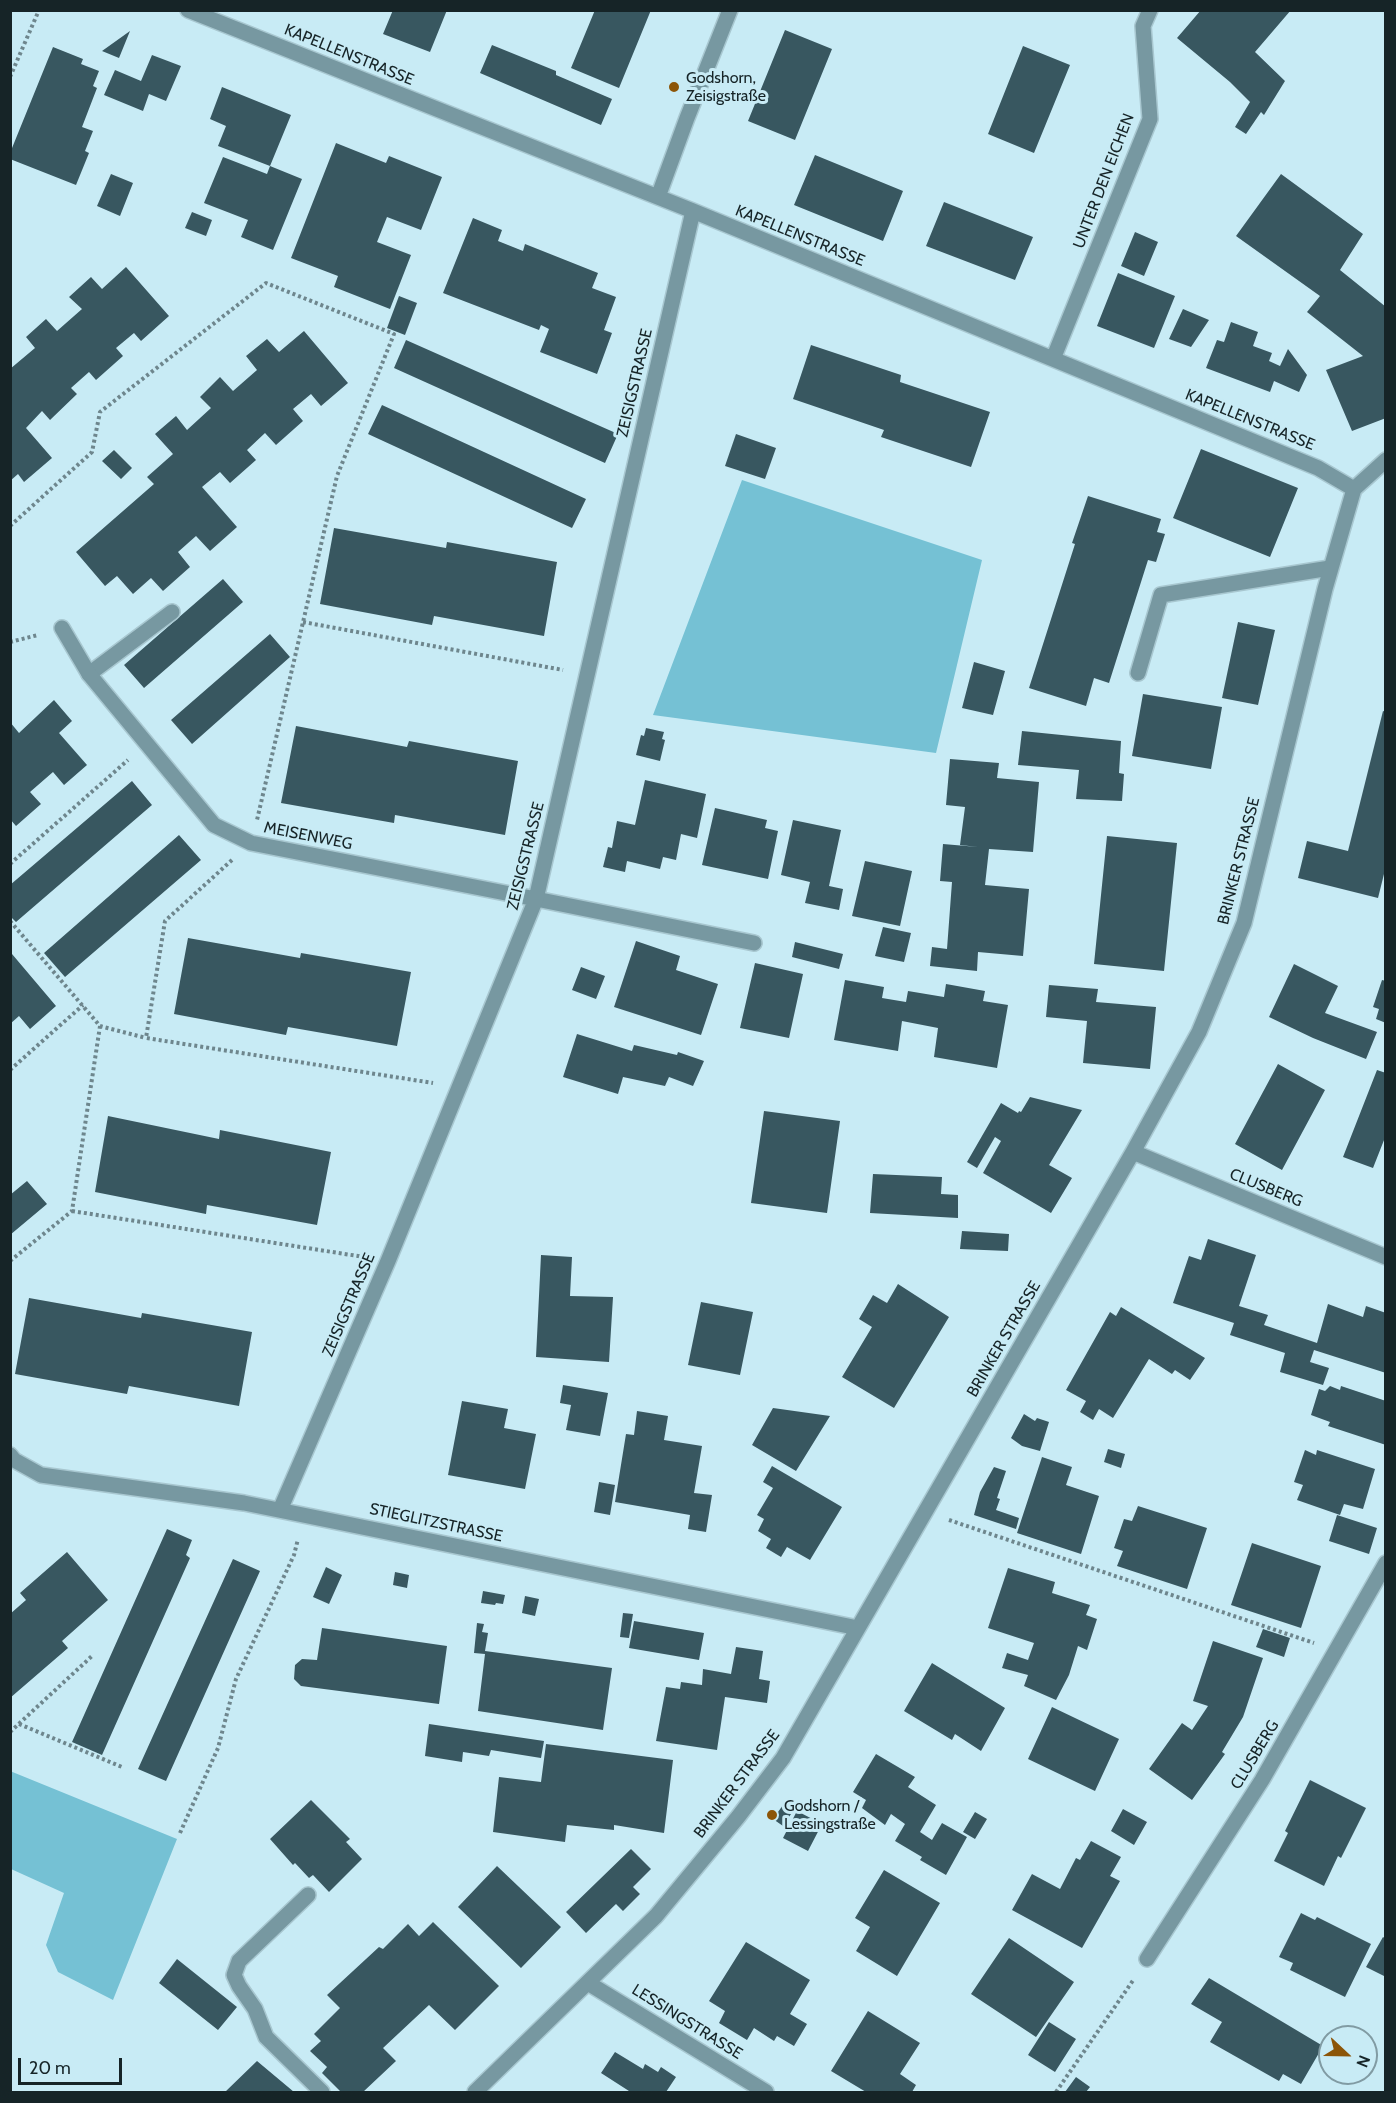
<!DOCTYPE html>
<meta charset="utf-8">
<style>
body{margin:0}
#map{position:relative;width:1396px;height:2103px;overflow:hidden;background:#c8ebf5;font-family:Cabin,sans-serif}
canvas{display:block}
.frame{position:absolute;inset:0;border:12px solid #162427;pointer-events:none}
.north{position:absolute;left:1318px;top:2025px;width:60px;height:60px;box-sizing:border-box;background:#c8ebf5;border:2px solid #819ba3;border-radius:50%;rotate:112deg;font-size:16px;font-weight:700;line-height:24px;text-align:center;color:#162427}
.north::after{content:'';display:block;margin:auto;width:21px;height:27px;background:#8c5508;clip-path:polygon(50% 0,100% 100%,50% 72%,0 100%)}
.scale{position:absolute;left:18px;top:2058px;width:104px;height:27px;box-sizing:border-box;border:3px solid #162427;border-top:0;padding-left:8px;font-size:18px;line-height:21px;white-space:nowrap;color:#162427;-webkit-text-stroke:4px #c8ebf5;paint-order:stroke}
</style>
<div id="map">
<canvas width="1396" height="2103"></canvas>
<div class="frame"></div>
<div class="north">N</div>
<div class="scale">20 m</div>
</div>
<script>
const c = document.querySelector('canvas').getContext('2d');
c.lineJoin = 'round';
function fill(path, color) { c.fillStyle = color; c.fill(path, 'evenodd'); }
const toPath = rows => new Path2D(rows.map(r => 'M' + r).join(''));
function stroke(path, color, width, dash) { c.strokeStyle = color; c.lineWidth = width; c.lineCap = dash ? 'butt' : 'round'; c.setLineDash(dash || []); c.stroke(path); }
function label(font, color, halo, rows, align = 'center') {
  c.font = font + ' Cabin,sans-serif'; c.lineWidth = 6; c.setLineDash([]); c.textBaseline = 'middle'; c.strokeStyle = halo; c.fillStyle = color; for (const [text, x, y, turn = 0] of rows) {
    c.save(); c.translate(x, y); c.rotate((+turn || 0) * Math.PI / 180); c.textAlign = isNaN(turn) ? turn : align; if (halo) c.strokeText(text, 0, 0); c.fillText(text, 0, 0); c.restore();
  }
}
const green = toPath([
 [742,480,982,560,936,753,653,715],
 [10,1771,177,1839,113,2000,58,1972,46,1945,64,1893,11,1869]
]);
const building = toPath([
 [393,10,447,10,430,52,383,34],
 [595,10,651,10,619,88,571,68],
 [1201,10,1291,10,1255,52,1285,81,1264,115,1261,112,1246,134,1235,127,1250,102,1230,82,1177,38],
 [785,30,832,49,795,140,748,121],
 [130,31,119,58,102,51],
 [492,45,556,71,556,75,612,99,601,125,480,73],
 [1023,46,1070,65,1034,153,988,134],
 [53,47,83,59,81,64,99,71,93,86,97,88,82,127,93,131,85,151,89,153,76,185,10,159,10,153],
 [152,55,181,66,166,101,149,94,143,111,104,95,115,70,141,81],
 [222,87,291,115,270,166,218,146,226,126,210,119],
 [336,143,386,163,389,156,442,177,421,230,387,217,377,242,411,255,390,309,334,287,338,276,291,258],
 [815,155,903,191,883,241,794,205],
 [223,157,267,174,270,166,302,179,273,250,241,237,248,220,204,203],
 [111,174,133,183,120,216,97,206],
 [1281,174,1363,234,1340,270,1386,307,1386,418,1352,431,1326,370,1363,356,1307,312,1320,296,1236,236],
 [944,202,1033,237,1015,280,926,246],
 [192,212,212,220,206,236,185,228],
 [473,218,502,230,498,241,523,251,525,244,598,273,592,288,616,297,604,330,612,333,597,374,540,352,549,329,541,325,539,330,443,293],
 [1135,232,1158,242,1144,276,1121,266],
 [126,267,169,316,141,341,134,333,116,348,123,356,96,380,89,372,71,388,77,394,50,420,42,411,26,428,52,458,24,482,18,474,10,481,10,369,35,348,26,337,46,319,57,331,82,309,69,297,91,277,102,289],
 [1118,273,1175,296,1154,348,1097,326],
 [399,296,417,303,405,335,387,328],
 [1183,309,1209,320,1191,347,1169,339],
 [1231,322,1258,332,1253,346,1272,353,1269,361,1280,366,1288,349,1307,375,1299,392,1274,381,1270,392,1206,368,1217,340,1224,342],
 [304,331,348,383,321,406,311,394,293,409,303,421,276,445,265,433,247,450,256,460,230,483,220,472,202,487,237,527,210,551,196,536,178,552,190,567,163,591,151,578,133,594,117,576,105,586,76,552,154,484,147,477,173,454,155,434,176,416,187,430,211,408,200,397,220,377,233,391,257,370,246,356,267,339,279,352],
 [406,340,618,434,605,463,394,368],
 [811,345,901,375,900,382,990,412,971,467,881,437,884,430,793,399],
 [382,405,586,499,572,528,368,434],
 [736,434,776,448,765,479,725,466],
 [1201,449,1298,488,1270,557,1173,518],
 [114,450,132,468,121,479,102,461],
 [1088,496,1161,519,1157,532,1165,534,1156,562,1148,560,1109,683,1094,678,1086,706,1029,688,1075,544,1072,543],
 [334,528,446,548,447,542,557,562,544,636,434,616,432,625,320,604],
 [223,579,243,602,144,688,124,665],
 [1238,622,1275,630,1258,705,1222,698],
 [270,634,290,657,192,744,171,720],
 [974,662,1005,671,993,715,962,708],
 [1143,694,1222,707,1211,769,1132,756],
 [54,700,72,721,59,733,87,765,64,785,53,772,30,792,41,804,16,826,10,819,10,722,19,733],
 [1383,711,1386,712,1386,866,1378,898,1298,878,1307,841,1348,851],
 [296,726,407,747,409,741,518,761,505,835,395,815,394,823,281,803],
 [646,728,664,732,662,739,665,740,660,761,636,755,641,735,644,736],
 [1022,731,1121,741,1119,773,1124,774,1122,801,1076,799,1079,770,1018,765],
 [950,759,999,763,997,778,1039,782,1033,852,989,849,985,885,1029,889,1023,956,978,952,977,971,930,966,932,947,947,949,952,882,940,881,943,844,978,847,960,845,965,807,946,805],
 [645,780,706,794,697,838,681,834,676,860,663,857,660,869,627,861,625,872,603,867,608,847,612,848,617,821,635,825],
 [132,781,152,805,16,922,10,916,10,885],
 [715,808,767,820,765,828,778,831,768,879,702,865],
 [793,820,841,830,829,886,843,889,839,910,805,903,810,882,781,875],
 [179,835,201,860,65,977,44,953],
 [1107,836,1177,843,1164,971,1094,964],
 [865,861,912,871,900,926,852,916],
 [883,927,911,933,904,962,875,956],
 [188,938,300,958,301,953,411,972,397,1046,288,1027,286,1035,174,1014],
 [636,941,680,956,676,970,718,984,701,1035,614,1007],
 [795,942,843,954,839,969,792,957],
 [12,954,56,1006,30,1029,19,1016,10,1024,10,956],
 [755,963,803,974,789,1038,740,1028],
 [1294,964,1338,986,1325,1013,1377,1032,1366,1059,1313,1038,1269,1017],
 [581,967,605,976,596,999,572,990],
 [845,980,884,987,882,998,906,1002,908,991,944,997,946,984,985,991,983,1001,1008,1005,997,1068,934,1057,938,1028,902,1021,898,1051,834,1040],
 [1382,980,1386,981,1386,1023,1376,1019,1379,1009,1373,1007],
 [1049,985,1098,989,1096,1002,1156,1007,1150,1069,1083,1063,1087,1021,1046,1017],
 [577,1034,632,1051,634,1045,677,1055,678,1052,704,1061,693,1086,669,1077,665,1086,623,1077,618,1094,563,1077],
 [1278,1064,1325,1090,1282,1170,1235,1144],
 [1377,1070,1386,1073,1386,1135,1373,1168,1343,1157],
 [1030,1097,1082,1110,1049,1165,1072,1178,1051,1213,983,1173,1001,1141,995,1137,977,1168,967,1162,1001,1103,1018,1113,1019,1111,1021,1112],
 [764,1111,840,1121,827,1213,751,1203],
 [108,1116,219,1139,220,1130,331,1152,317,1225,207,1205,206,1214,95,1192],
 [873,1174,942,1177,941,1194,958,1195,958,1218,870,1213],
 [27,1181,47,1204,10,1235,10,1195],
 [962,1231,1009,1234,1008,1251,960,1249],
 [1208,1239,1256,1255,1239,1306,1268,1315,1264,1325,1317,1343,1328,1304,1363,1317,1366,1306,1386,1313,1386,1373,1314,1350,1310,1362,1329,1368,1323,1385,1280,1372,1285,1353,1230,1335,1234,1323,1173,1303,1189,1256,1201,1260],
 [541,1255,572,1257,570,1296,613,1297,609,1362,536,1357],
 [898,1284,949,1317,894,1408,842,1377,872,1327,859,1319,873,1295,887,1303],
 [29,1298,141,1318,142,1313,252,1332,239,1406,129,1386,127,1394,15,1374],
 [701,1302,753,1312,740,1375,688,1365],
 [1121,1307,1205,1358,1190,1380,1175,1370,1172,1374,1149,1359,1113,1418,1099,1409,1093,1420,1080,1412,1086,1401,1066,1390,1110,1312,1116,1316],
 [563,1385,608,1393,600,1436,566,1430,571,1405,560,1403],
 [1330,1386,1340,1390,1341,1386,1386,1401,1386,1445,1328,1426,1330,1422,1311,1415,1319,1389,1325,1391],
 [462,1401,508,1409,504,1428,536,1434,525,1489,448,1475],
 [773,1408,830,1416,796,1471,752,1445],
 [637,1411,668,1416,664,1440,702,1446,694,1493,712,1495,706,1532,688,1529,690,1515,615,1502,626,1434,634,1435],
 [1024,1414,1035,1421,1037,1418,1049,1422,1040,1451,1022,1446,1011,1438],
 [1108,1449,1125,1454,1121,1468,1104,1462],
 [1305,1450,1316,1455,1317,1450,1375,1469,1363,1509,1344,1504,1340,1515,1297,1500,1303,1485,1294,1482],
 [1042,1457,1072,1467,1066,1485,1099,1496,1081,1554,1017,1533],
 [772,1466,842,1507,810,1560,787,1547,781,1557,766,1548,771,1539,758,1531,764,1519,757,1515,773,1488,763,1482],
 [994,1467,1006,1471,997,1498,1000,1499,996,1510,1019,1518,1016,1529,974,1515,980,1492],
 [599,1482,615,1485,610,1515,594,1512],
 [1138,1506,1207,1528,1187,1589,1117,1566,1123,1551,1114,1548,1124,1519,1132,1521],
 [1337,1515,1377,1528,1369,1554,1329,1541],
 [167,1529,192,1540,186,1555,190,1558,102,1755,72,1742],
 [1252,1543,1321,1566,1301,1628,1231,1605],
 [67,1552,108,1600,62,1641,68,1648,10,1698,10,1614,26,1600,20,1593],
 [233,1559,260,1571,166,1781,138,1769],
 [326,1567,342,1575,329,1604,313,1597],
 [1008,1568,1055,1582,1052,1593,1090,1605,1086,1615,1097,1619,1087,1650,1078,1646,1069,1675,1056,1700,1024,1686,1028,1675,1002,1668,1007,1653,1028,1660,1034,1643,988,1628],
 [395,1572,409,1575,407,1588,393,1585],
 [483,1591,505,1595,503,1604,496,1603,495,1605,481,1603],
 [525,1596,539,1599,535,1616,522,1613],
 [623,1613,633,1614,629,1638,620,1637],
 [634,1621,704,1633,699,1660,629,1648],
 [477,1623,484,1624,482,1632,488,1633,485,1651,612,1668,603,1730,478,1711,485,1654,474,1653],
 [322,1628,447,1646,439,1704,301,1686,294,1679,295,1665,302,1659,317,1660],
 [1263,1629,1290,1638,1284,1657,1256,1647],
 [1213,1641,1263,1658,1243,1717,1222,1752,1225,1754,1192,1800,1149,1769,1182,1723,1192,1730,1208,1706,1193,1701],
 [736,1647,763,1651,759,1679,770,1681,767,1703,725,1697,717,1750,656,1741,666,1687,680,1689,681,1682,702,1685,703,1669,731,1674],
 [932,1663,1005,1708,981,1751,955,1734,952,1740,904,1711],
 [1052,1707,1119,1739,1095,1791,1028,1759],
 [429,1724,544,1741,541,1758,491,1750,489,1756,463,1752,462,1762,425,1756],
 [546,1744,673,1760,664,1833,614,1825,614,1830,567,1825,565,1842,493,1832,499,1777,541,1782],
 [876,1754,915,1777,908,1787,936,1805,920,1832,932,1840,942,1823,967,1837,946,1875,920,1860,922,1857,895,1841,905,1824,891,1814,885,1825,862,1808,866,1800,853,1792],
 [1310,1780,1366,1808,1341,1858,1338,1856,1324,1886,1274,1861,1288,1833,1285,1831],
 [788,1798,797,1805,783,1826,773,1819],
 [311,1800,350,1839,346,1842,362,1859,329,1892,313,1875,309,1878,295,1863,293,1865,270,1839],
 [1123,1809,1147,1822,1134,1845,1111,1831],
 [797,1811,822,1824,808,1851,783,1838],
 [975,1812,987,1819,975,1839,963,1832],
 [1091,1841,1121,1857,1110,1876,1120,1881,1082,1948,1012,1910,1032,1874,1060,1889,1076,1858,1080,1860],
 [631,1849,651,1869,633,1887,640,1894,623,1911,616,1904,586,1933,566,1912],
 [497,1866,561,1927,521,1968,458,1907],
 [884,1870,940,1903,897,1976,856,1951,870,1927,855,1918],
 [1301,1913,1315,1920,1317,1917,1371,1944,1345,1997,1290,1970,1293,1963,1279,1957],
 [433,1922,499,1986,455,2030,429,2005,383,2048,396,2061,363,2092,341,2092,322,2073,327,2067,310,2051,321,2041,314,2034,340,2008,327,1995,379,1947,383,1949,408,1924,419,1936],
 [1383,1937,1386,1939,1386,1977,1366,1967],
 [1009,1938,1074,1982,1036,2037,971,1994],
 [746,1942,810,1980,790,2014,807,2024,794,2046,777,2036,774,2041,754,2028,747,2040,719,2023,725,2011,709,2001],
 [177,1959,237,2007,218,2030,159,1983],
 [1209,1978,1323,2046,1301,2084,1283,2074,1279,2081,1210,2042,1222,2022,1191,2004],
 [868,2011,920,2043,900,2074,916,2085,912,2092,866,2092,831,2071],
 [1049,2022,1076,2039,1055,2072,1028,2055],
 [615,2052,643,2069,645,2064,658,2072,661,2067,676,2077,666,2092,628,2092,629,2091,601,2073],
 [257,2061,294,2092,225,2092],
 [1076,2077,1090,2087,1086,2092,1065,2092]
]);
const path = toPath([
 [10,77,39,10],
 [10,526,92,452,100,412,266,283,394,334,337,476,257,820],
 [303,622,563,670],
 [10,642,38,635],
 [232,860,165,921,146,1038,433,1083],
 [10,864,128,760],
 [10,921,100,1026,146,1038],
 [10,1070,83,1005],
 [72,1211,364,1257],
 [10,1261,72,1211,100,1026],
 [949,1520,1314,1643],
 [19,1724,122,1767],
 [10,1732,92,1656],
 [180,1833,218,1748,236,1679,294,1555,298,1539],
 [1056,2092,1134,1979]
]);
const lane = toPath([
 [1138,673,1161,595,1330,568],
 [89,674,172,612],
 [536,899,754,943],
 [308,1895,239,1961,234,1975,239,1986,255,2009,266,2037,322,2092]
]);
const street = toPath([
 [188,10,693,211,1318,468,1354,489],
 [658,197,687,118,730,10],
 [1053,359,1150,119,1143,26,1150,10],
 [1354,489,1386,460],
 [62,628,89,674,214,825,251,843,536,899],
 [1133,1152,1386,1257],
 [10,1455,14,1460,41,1475,244,1503,858,1628],
 [280,1510,388,1261,536,899,693,211],
 [1147,1959,1262,1780,1386,1563],
 [588,1983,766,2092],
 [475,2092,656,1916,738,1817,783,1758,1133,1152,1199,1032,1244,923,1325,589,1354,489]
]);
const markers = [
 [674,87,6,"#8c5508"],
 [772,1815,6,"#8c5508"]
];
const streetNames = [
 ["KAPELLENSTRASSE",349,55,22],
 ["UNTER DEN EICHEN",1104,181,-69],
 ["KAPELLENSTRASSE",800,236,22],
 ["ZEISIGSTRASSE",635,383,-77],
 ["KAPELLENSTRASSE",1250,420,22],
 ["MEISENWEG",308,836,11],
 ["ZEISIGSTRASSE",526,856,-76],
 ["BRINKER STRASSE",1239,861,-76],
 ["CLUSBERG",1266,1188,22],
 ["ZEISIGSTRASSE",349,1305,-67],
 ["BRINKER STRASSE",1004,1339,-60],
 ["STIEGLITZSTRASSE",436,1523,12],
 ["CLUSBERG",1255,1755,-59],
 ["BRINKER STRASSE",737,1784,-53],
 ["LESSINGSTRASSE",687,2022,32]
];
const poiNames = [
 ["Godshorn,",686,78],
 ["Zeisigstraße",686,96],
 ["Godshorn /",784,1806],
 ["Lessingstraße",784,1824]
];
fill(green, '#75c1d4');
fill(building, '#385760');
stroke(lane, '#a8c7d0', 18);
stroke(street, '#a8c7d0', 18);
stroke(path, '#6e868d', 4, [3, 3]);
stroke(lane, '#7798a1', 15);
stroke(street, '#7798a1', 15);
for (const [x, y, r, color] of markers) { const dot = new Path2D(); dot.arc(x, y, r, 0, 2 * Math.PI); c.fillStyle = color; c.fill(dot); stroke(dot, '#c8ebf5', 2); }
label('16px', '#162427', '#c8ebf5', streetNames);
label('16px', '#162427', '#c8ebf5', poiNames, 'left');
</script>
